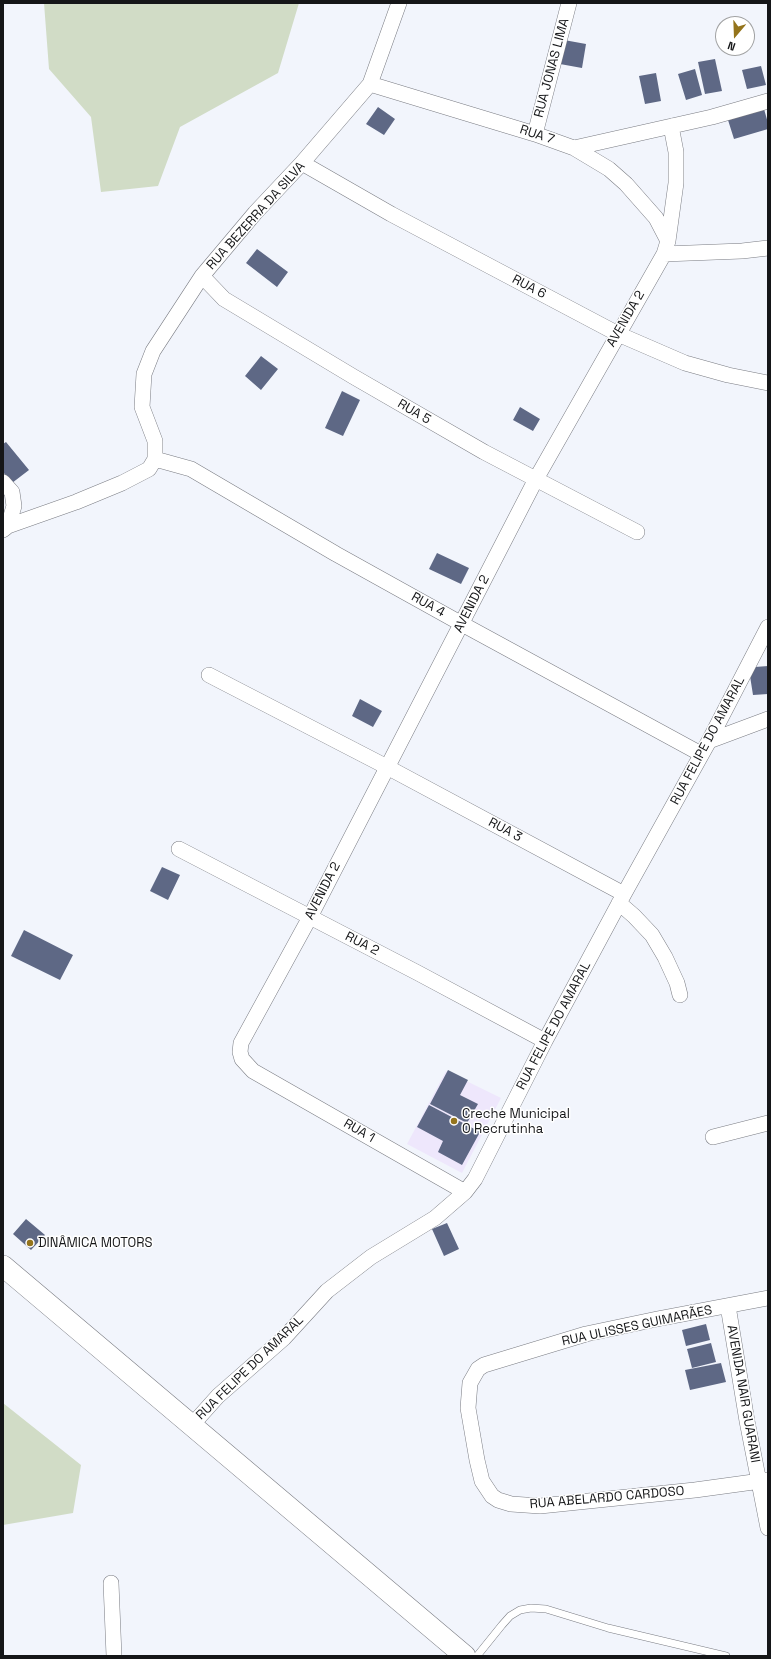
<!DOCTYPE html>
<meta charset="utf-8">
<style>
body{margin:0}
#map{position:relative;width:771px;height:1659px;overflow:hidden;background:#f2f5fc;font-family:"Space Grotesk",sans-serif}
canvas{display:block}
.frame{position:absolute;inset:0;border:4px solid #151618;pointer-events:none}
.north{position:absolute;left:715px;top:16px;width:40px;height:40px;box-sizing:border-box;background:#fff;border:1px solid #a1a2a3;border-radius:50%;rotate:199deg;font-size:11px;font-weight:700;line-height:16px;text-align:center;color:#151618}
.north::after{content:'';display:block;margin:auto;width:14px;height:18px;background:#94741c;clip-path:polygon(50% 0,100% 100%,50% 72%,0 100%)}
</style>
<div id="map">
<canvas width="771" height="1659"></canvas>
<div class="frame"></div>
<div class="north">N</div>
</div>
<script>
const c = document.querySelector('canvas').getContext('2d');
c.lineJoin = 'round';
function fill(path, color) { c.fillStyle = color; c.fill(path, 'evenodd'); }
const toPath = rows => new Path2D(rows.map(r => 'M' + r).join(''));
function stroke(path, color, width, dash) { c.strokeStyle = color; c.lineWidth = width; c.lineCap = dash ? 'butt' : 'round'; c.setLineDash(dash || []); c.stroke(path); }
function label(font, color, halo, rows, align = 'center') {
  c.font = font + ' "Space Grotesk",sans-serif'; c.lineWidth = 3; c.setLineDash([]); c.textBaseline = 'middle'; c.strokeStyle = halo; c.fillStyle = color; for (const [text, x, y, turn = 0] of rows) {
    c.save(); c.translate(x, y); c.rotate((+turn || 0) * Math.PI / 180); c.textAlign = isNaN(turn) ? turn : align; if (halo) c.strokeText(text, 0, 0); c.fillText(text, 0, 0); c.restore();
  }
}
const education = toPath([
 [446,1071,501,1098,462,1173,407,1144]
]);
const green = toPath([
 [44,3,299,3,278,73,180,127,158,186,101,192,91,117,49,69],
 [3,1403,81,1465,73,1513,3,1525]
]);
const building = toPath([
 [564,40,586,44,582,68,560,64],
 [715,59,722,91,705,94,698,62],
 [761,66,766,85,747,89,742,70],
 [695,69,702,95,686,100,678,74],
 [656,73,661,101,645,104,639,76],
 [378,107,395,119,384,135,366,124],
 [764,109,768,123,768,129,734,139,728,120],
 [257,249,288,272,277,287,246,263],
 [261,356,278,369,261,390,245,376],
 [342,391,360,400,343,436,325,428],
 [520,407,540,419,533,431,513,420],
 [6,442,29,470,12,483,3,472,3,444],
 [437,553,469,568,461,584,429,569],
 [768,666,768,694,753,695,750,676,755,667],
 [360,699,382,711,373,727,352,716],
 [162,867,180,875,168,900,150,891],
 [24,930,73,955,60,980,11,956],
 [448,1070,468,1080,460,1095,478,1104,467,1123,430,1104],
 [429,1105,480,1132,462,1165,438,1152,443,1141,417,1127],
 [26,1219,45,1235,31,1250,13,1234],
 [447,1223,459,1249,444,1256,432,1229],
 [706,1324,710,1340,686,1346,682,1330],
 [711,1343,716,1362,692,1368,687,1349],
 [721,1363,726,1382,690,1390,685,1370]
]);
const lane = toPath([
 [477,1656,502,1625,510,1616,520,1610,531,1608,546,1609,608,1628,726,1656]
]);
const street = toPath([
 [370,84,535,134,574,148,609,169,626,184,656,218,668,241],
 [535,134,569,3],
 [574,148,712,117,768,101],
 [302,163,391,214,618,334,685,363,728,375,768,383],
 [664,254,742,251,768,248],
 [202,276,224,299,354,377,484,452,637,532],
 [155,459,191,469,336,554,462,624,701,754],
 [3,482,12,492,14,506,8,526],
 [3,530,8,526,76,502,122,483,149,469,155,459,155,441,142,407,144,374,153,351,202,276,255,213,302,163,370,84,399,3],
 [209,675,387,767,624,894],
 [709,741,768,719],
 [179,849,418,973,545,1041],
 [619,903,634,916,652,935,665,957,677,983,680,995],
 [713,1137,768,1123],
 [465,1192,253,1071,242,1059,240,1052,241,1043,310,917,536,479,664,254,668,241,676,183,676,152,671,126],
 [768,1298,657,1319,586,1334,484,1365,478,1369,470,1383,468,1408,477,1460,482,1481,492,1496,498,1500,511,1504,540,1506,695,1490,768,1480],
 [728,1306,747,1421,768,1528],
 [192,1425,218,1396,284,1338,327,1291,371,1257,435,1218,465,1192,475,1179,545,1041,624,894,709,741,768,627],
 [111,1583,114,1656]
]);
const secondary = toPath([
 [3,1266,465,1656]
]);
const markers = [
 [454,1121,4,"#94741c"],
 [30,1243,4,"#94741c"]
];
const streetNames = [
 ["RUA JONAS LIMA",552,68,-75],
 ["RUA 7",537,135,18],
 ["RUA BEZERRA DA SILVA",256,216,-48],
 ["RUA 6",529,287,28],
 ["AVENIDA 2",626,319,-60],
 ["RUA 5",414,412,30],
 ["AVENIDA 2",472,604,-63],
 ["RUA 4",428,605,29],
 ["RUA FELIPE DO AMARAL",708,741,-62],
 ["RUA 3",505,830,28],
 ["AVENIDA 2",323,891,-63],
 ["RUA 2",362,944,27],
 ["RUA FELIPE DO AMARAL",554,1026,-62],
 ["RUA 1",359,1131,30],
 ["RUA ULISSES GUIMARÃES",637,1326,-12],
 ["RUA FELIPE DO AMARAL",250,1368,-44],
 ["AVENIDA NAIR GUARANI",743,1394,80],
 ["RUA ABELARDO CARDOSO",607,1498,-5]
];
const poiNames = [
 ["Creche Municipal",462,1114],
 ["O Recrutinha",462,1129],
 ["DINÂMICA MOTORS",38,1243]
];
fill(education, '#eee7fc');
fill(green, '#d1dcc6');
fill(building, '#5e6885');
stroke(lane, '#7a7c83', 8);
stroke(street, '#7a7c83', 16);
stroke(secondary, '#7a7c83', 22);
stroke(lane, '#fff', 7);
stroke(street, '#fff', 15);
stroke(secondary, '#fff', 21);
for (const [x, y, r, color] of markers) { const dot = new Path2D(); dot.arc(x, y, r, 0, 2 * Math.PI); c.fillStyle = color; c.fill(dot); stroke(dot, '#fff', 1.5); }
label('13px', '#151618', '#fff', streetNames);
label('13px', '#151618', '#fff', poiNames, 'left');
</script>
